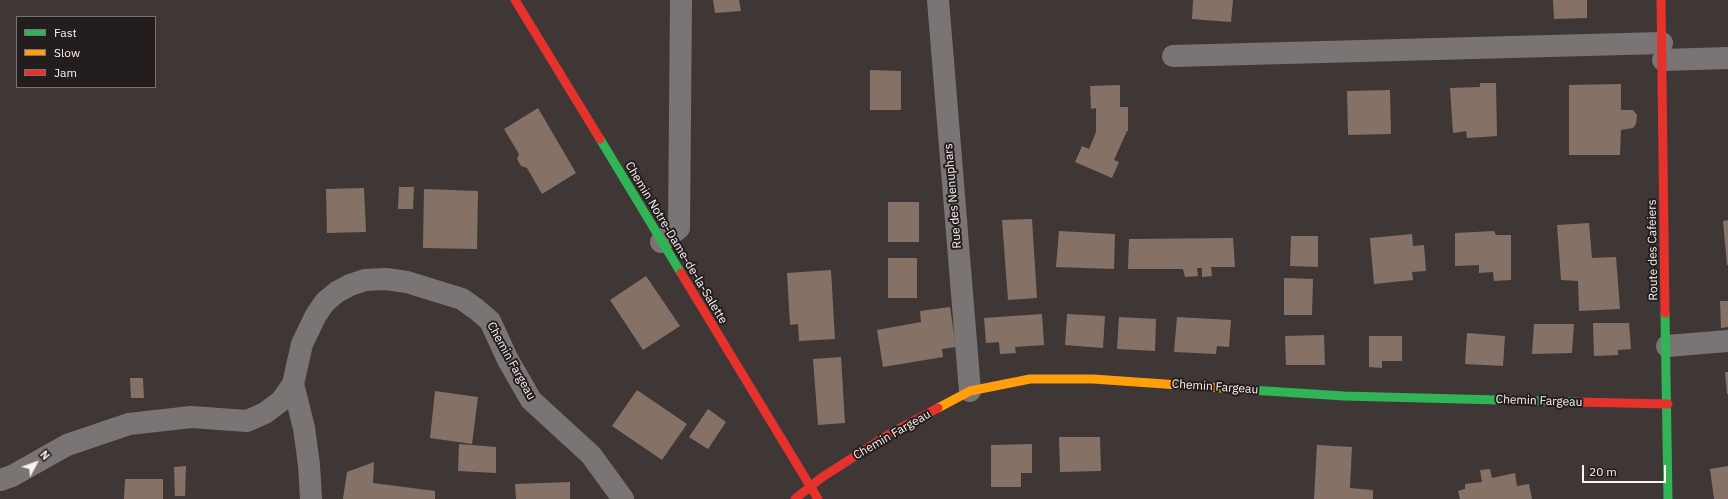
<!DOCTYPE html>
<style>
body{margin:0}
#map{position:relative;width:1728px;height:499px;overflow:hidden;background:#3e3736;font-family:"IBM Plex Sans",sans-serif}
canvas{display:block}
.legend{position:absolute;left:16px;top:16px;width:140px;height:72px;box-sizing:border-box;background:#241d1d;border:1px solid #7a7272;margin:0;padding:5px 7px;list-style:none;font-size:12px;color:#fbf1f1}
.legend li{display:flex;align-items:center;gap:8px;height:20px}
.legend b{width:20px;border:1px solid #7a7272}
.north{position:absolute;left:16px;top:443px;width:40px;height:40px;-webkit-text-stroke:3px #241d1d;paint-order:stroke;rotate:49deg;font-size:11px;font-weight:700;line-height:16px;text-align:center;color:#fbf1f1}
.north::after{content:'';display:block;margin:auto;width:14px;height:18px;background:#fbf1f1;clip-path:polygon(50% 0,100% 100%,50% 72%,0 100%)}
.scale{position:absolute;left:1582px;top:465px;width:84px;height:18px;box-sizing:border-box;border:2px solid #fbf1f1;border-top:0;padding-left:5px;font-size:12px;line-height:14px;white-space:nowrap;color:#fbf1f1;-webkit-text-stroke:3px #241d1d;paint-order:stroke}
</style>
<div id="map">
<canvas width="1728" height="499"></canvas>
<ul class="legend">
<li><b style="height:5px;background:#30b455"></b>Fast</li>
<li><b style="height:5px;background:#ff9f0a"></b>Slow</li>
<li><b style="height:5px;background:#e5322d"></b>Jam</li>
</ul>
<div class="north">N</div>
<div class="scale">20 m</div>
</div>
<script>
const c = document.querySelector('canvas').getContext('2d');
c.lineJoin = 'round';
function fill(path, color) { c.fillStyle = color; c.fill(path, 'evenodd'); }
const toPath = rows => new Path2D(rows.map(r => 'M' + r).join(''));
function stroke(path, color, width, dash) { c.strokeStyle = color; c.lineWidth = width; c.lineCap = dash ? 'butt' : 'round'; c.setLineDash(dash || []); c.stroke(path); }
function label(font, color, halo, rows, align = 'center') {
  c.font = font + ' "IBM Plex Sans",sans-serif'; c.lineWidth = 4; c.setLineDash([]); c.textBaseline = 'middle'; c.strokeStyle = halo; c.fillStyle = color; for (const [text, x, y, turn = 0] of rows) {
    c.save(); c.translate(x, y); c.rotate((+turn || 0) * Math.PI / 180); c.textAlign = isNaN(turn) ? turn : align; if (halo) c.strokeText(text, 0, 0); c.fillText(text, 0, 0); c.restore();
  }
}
const building = toPath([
 [713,0,739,0,741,11,715,13],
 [1193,0,1233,0,1231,22,1192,19],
 [1553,0,1587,0,1587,18,1554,19],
 [870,70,901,71,901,110,870,110],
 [1480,83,1496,83,1497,136,1467,138,1466,131,1453,133,1450,88,1480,87],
 [1621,84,1621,110,1633,110,1637,115,1636,124,1633,128,1621,130,1620,155,1569,155,1569,85],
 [1120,85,1120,107,1128,107,1128,131,1127,131,1114,160,1119,162,1112,178,1075,162,1082,146,1089,149,1096,132,1096,108,1091,109,1090,86],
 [1390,90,1391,134,1348,135,1347,91],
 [538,108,576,173,542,194,527,168,521,166,517,159,519,154,504,129],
 [399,187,414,187,413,209,398,209],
 [364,188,366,232,327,233,326,189],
 [424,189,478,191,477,249,423,248],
 [888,202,919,202,919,242,888,242],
 [1032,219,1037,298,1008,300,1002,220],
 [1728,220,1728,265,1727,265,1723,221],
 [1589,223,1592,258,1616,257,1620,309,1579,311,1578,281,1561,280,1557,225],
 [1059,231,1115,234,1114,269,1056,267],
 [1494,231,1496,235,1511,235,1511,280,1494,281,1493,272,1479,273,1479,265,1455,266,1455,233],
 [1412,234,1413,246,1424,245,1426,271,1412,272,1413,280,1374,284,1370,238],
 [1291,236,1318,236,1318,267,1290,266],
 [1233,238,1235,267,1211,267,1212,276,1202,277,1202,268,1197,268,1198,276,1185,277,1183,269,1128,269,1129,239],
 [888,258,917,258,917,298,888,298],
 [831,270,835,339,799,341,798,324,790,325,787,273],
 [646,276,680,326,643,350,610,300],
 [1284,278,1313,279,1312,315,1284,315],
 [1720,301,1728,301,1728,327,1721,328],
 [950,307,956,347,942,349,943,357,883,367,877,330,921,322,920,311],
 [1042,314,1044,345,1015,347,1016,353,1000,354,999,342,986,343,984,318],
 [1067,314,1105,316,1103,348,1065,345],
 [1119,317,1156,319,1155,351,1117,349],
 [1177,317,1231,320,1229,347,1217,346,1216,354,1174,352],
 [1593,323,1629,323,1631,349,1618,350,1618,355,1594,356],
 [1534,324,1574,324,1572,353,1532,354],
 [1467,333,1505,336,1503,366,1465,364],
 [1324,335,1325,365,1286,365,1285,336],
 [1369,336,1402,336,1402,361,1382,361,1382,368,1369,367],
 [841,357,845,423,818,425,813,359],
 [1725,372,1728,372,1728,394,1727,394],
 [130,378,143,378,144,398,131,398],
 [637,390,687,424,662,460,612,426],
 [435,391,478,397,472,444,430,438],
 [708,409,726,422,708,449,689,437],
 [1059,437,1100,437,1101,471,1060,472],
 [459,444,496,447,496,473,458,471],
 [1032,444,1032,473,1021,473,1021,487,991,487,991,445],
 [1317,445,1352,447,1350,488,1373,490,1373,499,1314,499],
 [374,462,373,483,435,491,435,499,343,499,347,472],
 [186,466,185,496,175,496,174,467],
 [1728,466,1728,499,1714,499,1710,469],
 [1490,469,1492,478,1515,473,1517,486,1529,484,1532,499,1460,499,1458,491,1465,489,1465,484,1482,482,1480,470],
 [125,479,163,479,163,499,124,499],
 [570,482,570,499,516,499,515,484]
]);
const street = toPath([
 [938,0,970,391],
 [1173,56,1662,43],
 [1663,60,1728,58],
 [661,242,679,228,681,0],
 [1667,346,1728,341],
 [293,384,304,428,309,465,311,499],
 [0,480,12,476,67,445,129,424,191,417,247,421,265,413,281,401,293,384,302,344,316,315,325,302,337,292,350,285,365,280,386,279,407,282,462,299,476,309,490,321,508,360,531,400,591,455,623,499]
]);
const fast = toPath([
 [600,139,681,273],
 [1665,313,1668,499],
 [1251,390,1344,396,1576,402]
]);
const slow = toPath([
 [938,408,970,391,1030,379,1093,379,1251,390]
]);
const jam = toPath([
 [515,0,600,139],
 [1661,0,1665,313],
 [681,273,818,499],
 [1576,402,1668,404],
 [795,499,821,478,891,433,938,408]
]);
const streetNames = [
 ["Rue des Nenuphars",953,196,-95],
 ["Chemin Notre-Dame-de-la-Salette",676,243,59],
 ["Route des Cafeiers",1653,250,-91],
 ["Chemin Fargeau",511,361,61],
 ["Chemin Fargeau",1215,387,4],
 ["Chemin Fargeau",1539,401,2],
 ["Chemin Fargeau",892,435,-30]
];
fill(building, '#867166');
stroke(street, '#7a7474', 22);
stroke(fast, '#30b455', 9);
stroke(slow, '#ff9f0a', 9);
stroke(jam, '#e5322d', 9);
label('12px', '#fbf1f1', '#241d1d', streetNames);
</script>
